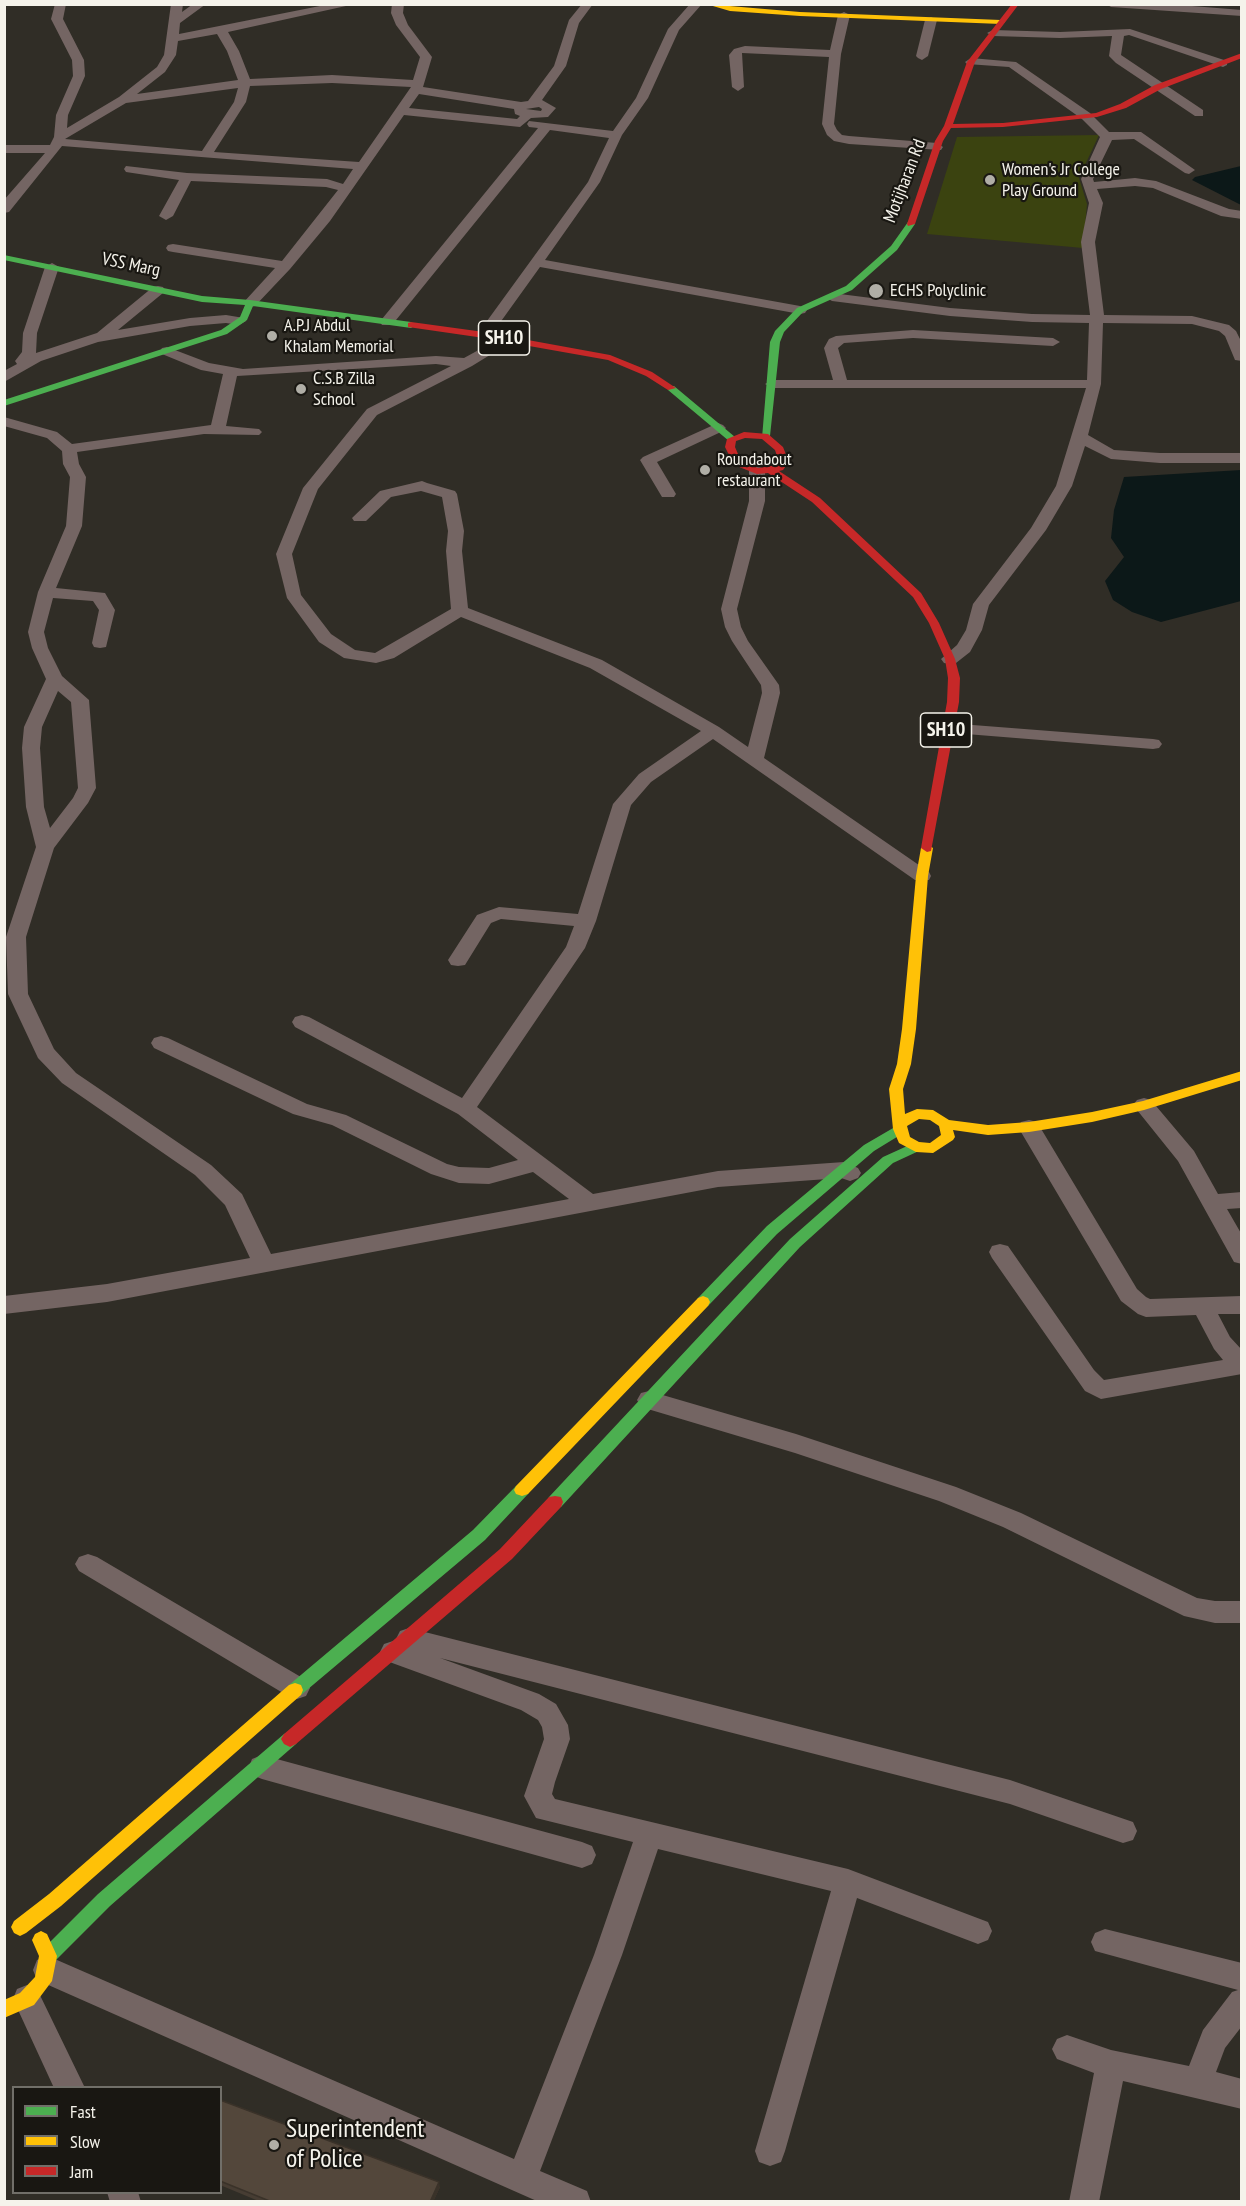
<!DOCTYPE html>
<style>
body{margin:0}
#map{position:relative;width:1246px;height:2206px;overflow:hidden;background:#302d26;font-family:"PT Sans Narrow",sans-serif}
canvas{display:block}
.frame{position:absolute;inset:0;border:6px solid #f5f3eb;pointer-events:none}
.legend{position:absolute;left:12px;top:2086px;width:210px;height:108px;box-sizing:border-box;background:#191712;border:2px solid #716f69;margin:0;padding:8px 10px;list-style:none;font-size:18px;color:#f5f3eb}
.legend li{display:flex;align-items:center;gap:12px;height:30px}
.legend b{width:30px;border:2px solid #716f69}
</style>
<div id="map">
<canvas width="1246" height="2206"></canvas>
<div class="frame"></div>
<ul class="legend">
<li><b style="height:8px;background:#4caf50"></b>Fast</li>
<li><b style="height:8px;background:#ffc107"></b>Slow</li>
<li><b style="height:8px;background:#c62828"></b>Jam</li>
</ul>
</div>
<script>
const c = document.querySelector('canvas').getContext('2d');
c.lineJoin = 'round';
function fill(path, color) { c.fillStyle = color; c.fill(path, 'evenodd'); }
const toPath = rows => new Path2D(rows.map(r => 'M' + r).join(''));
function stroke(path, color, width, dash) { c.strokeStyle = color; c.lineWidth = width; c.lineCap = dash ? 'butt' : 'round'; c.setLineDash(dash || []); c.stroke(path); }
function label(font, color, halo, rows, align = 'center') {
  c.font = font + ' "PT Sans Narrow",sans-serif'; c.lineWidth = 4.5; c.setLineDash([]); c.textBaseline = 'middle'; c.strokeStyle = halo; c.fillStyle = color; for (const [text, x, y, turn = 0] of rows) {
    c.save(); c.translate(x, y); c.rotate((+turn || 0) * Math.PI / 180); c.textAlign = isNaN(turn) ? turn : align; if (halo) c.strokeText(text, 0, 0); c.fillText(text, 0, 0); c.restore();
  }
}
const green = toPath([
 [1099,135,1079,178,1087,204,1083,248,927,234,957,137]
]);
const water = toPath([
 [1241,166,1241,205,1192,180,1195,177],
 [1241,470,1241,601,1161,622,1132,612,1113,600,1105,581,1124,557,1111,538,1114,510,1124,477]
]);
const street = toPath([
 [55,4,66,4,63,19,84,60,85,76,68,115,67,128,119,97,157,67,164,55,171,4,183,4,182,12,193,4,206,4,180,23,179,34,330,4,355,4,228,32,239,51,250,79,332,75,413,80,420,57,396,25,391,13,392,4,404,4,403,13,408,25,432,57,423,87,521,102,528,101,554,66,569,20,582,4,593,4,579,23,566,66,542,100,556,108,548,117,531,118,520,127,404,115,330,221,290,269,255,306,250,307,243,303,275,268,173,252,168,251,166,248,168,245,173,244,282,261,338,190,326,187,191,181,173,216,166,220,159,216,179,180,126,172,124,169,126,166,187,173,327,179,343,184,353,169,62,146,9,212,4,213,4,200,45,153,4,153,4,145,50,145,54,137,56,115,73,76,72,60,51,19,55,4],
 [217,34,227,51,238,80,137,94,165,72,176,55,178,41,217,34],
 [332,83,411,87,359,162,214,152,246,102,250,86,332,83],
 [238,88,234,102,202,151,65,139,126,103,238,88],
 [419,94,514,109,515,114,520,116,517,119,409,108,419,94],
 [539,107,542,109,541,111,526,109,539,107],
 [690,4,702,4,679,30,648,98,622,135,600,182,545,260,800,306,807,310,805,313,800,314,540,267,489,338,479,338,477,335,479,332,588,182,609,138,550,130,392,325,382,325,380,322,382,319,538,128,529,127,527,124,529,121,613,131,636,98,668,29,690,4],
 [1106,4,1167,4,1242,10,1242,16,1111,7,1106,4],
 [844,12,850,15,841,54,834,124,837,130,842,135,849,136,937,143,943,147,941,150,849,144,834,141,827,135,822,124,829,57,742,53,744,87,738,91,732,87,729,55,734,49,745,46,830,50,838,15,844,12],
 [931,17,937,20,928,56,922,60,918,58,916,56,925,20,931,17],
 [1130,29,1227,61,1227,65,1223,67,1129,35,1124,36,1121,55,1203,110,1203,116,1195,116,1116,63,1109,56,1112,36,1060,38,993,36,987,33,993,30,1060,32,1130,29],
 [971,58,1016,62,1090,113,1109,132,1141,132,1195,170,1189,174,1185,173,1134,139,1112,140,1093,179,1094,182,1135,178,1156,181,1229,209,1242,211,1242,219,1221,216,1153,188,1135,186,1097,189,1103,203,1095,242,1104,315,1192,316,1229,325,1236,331,1242,343,1242,361,1235,360,1225,336,1219,331,1192,324,1103,323,1101,384,1088,435,1114,450,1160,453,1242,453,1242,463,1160,463,1111,459,1085,446,1072,486,1046,530,989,605,982,630,970,652,956,663,950,664,944,663,941,659,957,645,966,630,973,604,1031,528,1056,486,1086,388,772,388,765,384,772,380,833,380,824,348,829,339,836,336,913,330,1053,338,1060,342,1053,346,913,338,844,343,838,348,847,380,1087,380,1089,323,1032,322,950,316,832,301,825,297,832,293,950,308,1032,314,1090,315,1081,242,1089,203,1081,179,1100,137,1082,119,1009,67,967,64,965,62,971,58],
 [52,263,59,267,37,333,36,353,97,333,153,287,158,286,163,287,165,290,163,293,118,330,190,318,226,315,244,318,246,321,239,325,226,323,190,326,98,342,41,361,4,382,4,371,17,364,15,361,22,352,23,333,45,267,52,263],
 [506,335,511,336,513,339,511,342,472,366,377,415,318,489,292,554,301,595,331,634,355,650,375,653,451,609,446,551,448,531,442,497,421,491,391,497,366,521,354,521,352,518,380,491,422,481,427,483,455,491,457,494,464,531,462,551,468,608,602,660,719,727,748,747,762,693,761,685,732,641,725,627,721,609,749,501,749,471,757,466,762,468,765,471,765,501,737,609,741,627,748,641,779,685,780,693,764,758,929,872,931,876,929,880,915,880,713,739,651,782,631,805,596,921,585,948,477,1107,593,1194,718,1171,844,1162,858,1168,861,1173,858,1178,850,1181,841,1178,718,1187,107,1302,4,1314,4,1296,107,1284,250,1258,225,1205,195,1175,62,1083,38,1058,8,994,6,937,36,847,26,807,22,748,24,727,46,679,32,648,28,632,38,592,66,526,70,477,63,464,62,451,47,438,4,426,4,417,57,432,72,444,211,425,223,374,201,370,162,354,160,351,162,348,167,347,209,363,243,369,436,356,464,358,506,335],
 [436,364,451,366,367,409,303,488,276,554,287,598,319,642,344,658,376,663,394,658,461,617,590,668,701,731,639,774,613,804,578,914,499,907,477,915,448,960,451,965,458,966,465,965,491,923,501,919,574,926,566,947,462,1098,309,1017,302,1015,295,1017,292,1022,295,1027,458,1114,518,1160,489,1168,459,1167,447,1164,346,1115,307,1104,168,1038,161,1036,154,1038,151,1043,154,1048,293,1114,332,1125,431,1174,459,1183,489,1184,533,1172,569,1199,271,1254,242,1194,211,1165,76,1073,54,1049,28,994,26,937,54,848,88,803,96,788,89,700,62,676,48,648,44,632,53,598,93,601,99,610,92,643,94,647,100,648,106,647,115,610,105,593,56,588,82,526,86,477,79,464,77,452,204,434,259,435,262,432,259,429,226,426,237,376,436,364],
 [58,691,71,702,78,788,73,798,50,828,44,807,40,748,42,727,58,691],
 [718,423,723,425,726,428,723,431,657,462,676,494,674,497,662,497,640,460,643,457,718,423],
 [947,723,1153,739,1159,740,1162,744,1159,748,1153,749,941,732,938,728,941,724,947,723],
 [1144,1098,1151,1100,1194,1151,1218,1194,1242,1192,1242,1208,1227,1209,1242,1235,1242,1264,1234,1262,1178,1161,1133,1105,1137,1100,1144,1098],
 [1029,1120,1037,1122,1137,1289,1146,1297,1150,1299,1242,1296,1242,1314,1218,1314,1230,1337,1242,1350,1242,1374,1101,1399,1085,1391,992,1258,989,1252,992,1246,1000,1244,1008,1246,1094,1370,1104,1380,1223,1360,1214,1349,1196,1315,1146,1317,1138,1314,1121,1301,1018,1127,1021,1122,1029,1120],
 [649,1391,796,1434,956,1487,1021,1513,1197,1598,1215,1601,1242,1601,1242,1623,1215,1623,1184,1616,1003,1527,939,1501,795,1453,641,1407,637,1400,641,1393,649,1391],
 [88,1554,97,1557,306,1680,310,1688,306,1696,297,1699,288,1696,79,1571,75,1564,79,1557,88,1554],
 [409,1628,1010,1780,1133,1822,1137,1831,1133,1840,1123,1843,1010,1804,440,1658,539,1694,556,1704,568,1725,570,1739,555,1782,552,1794,555,1799,848,1869,988,1922,992,1931,988,1940,978,1944,857,1898,785,2151,781,2162,770,2166,759,2162,755,2151,831,1891,658,1849,622,1955,540,2171,587,2191,591,2202,539,2202,37,1980,33,1970,37,1960,47,1956,57,1960,514,2159,594,1955,633,1842,536,1818,524,1796,544,1739,542,1727,538,1720,521,1710,384,1660,380,1652,384,1644,393,1641,398,1643,396,1639,400,1631,409,1628],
 [262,1755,582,1842,592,1846,596,1855,592,1864,582,1868,262,1779,252,1775,249,1767,252,1759,262,1755],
 [1105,1929,1242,1963,1242,2026,1225,2048,1216,2072,1242,2079,1242,2109,1123,2081,1099,2202,1069,2202,1094,2073,1057,2059,1052,2049,1057,2039,1067,2035,1111,2050,1189,2066,1203,2030,1232,1992,1238,1990,1095,1951,1091,1942,1095,1933,1105,1929],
 [27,1985,37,1989,85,2088,54,2088,13,1999,17,1989,27,1985],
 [107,2192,138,2192,141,2202,110,2202,107,2192]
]);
const fast = toPath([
 [908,222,915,224,897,250,852,290,803,312,784,332,780,342,770,436,762,438,770,342,775,331,797,308,846,286,891,246,908,222],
 [4,255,202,296,250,300,411,322,416,325,411,328,253,306,247,320,227,334,4,406,4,400,221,330,240,317,245,305,202,302,4,260,4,255],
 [668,386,674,386,735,437,735,441,729,441,668,390,668,386],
 [900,1124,905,1126,907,1129,905,1132,874,1151,777,1234,708,1306,698,1306,696,1302,698,1298,767,1226,864,1145,900,1124],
 [916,1142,921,1144,923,1147,921,1150,893,1163,800,1247,561,1507,555,1508,549,1507,547,1502,549,1497,790,1239,883,1157,916,1142],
 [522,1484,528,1486,530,1490,528,1494,485,1540,301,1695,295,1697,289,1695,287,1690,289,1685,473,1530,516,1486,522,1484],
 [290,1731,296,1734,299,1739,296,1744,110,1906,54,1962,48,1965,42,1962,39,1956,42,1950,98,1894,284,1734,290,1731]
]);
const slow = toPath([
 [706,4,800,12,1001,20,1005,22,1001,24,800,16,730,11,706,4],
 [927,844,933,848,928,876,916,1029,911,1064,903,1089,905,1114,917,1109,933,1110,949,1120,988,1125,1029,1122,1092,1112,1143,1101,1242,1071,1242,1080,1144,1110,1092,1122,1029,1132,988,1135,953,1130,955,1137,953,1140,933,1153,916,1152,899,1143,893,1129,889,1089,897,1064,902,1029,916,876,921,848,927,844],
 [919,1119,930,1120,939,1126,941,1135,930,1143,919,1142,910,1137,907,1126,919,1119],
 [703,1296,708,1298,710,1302,708,1306,528,1494,522,1496,516,1494,514,1490,516,1486,698,1298,703,1296],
 [295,1683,301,1685,303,1690,301,1695,61,1906,26,1933,20,1936,14,1933,11,1927,14,1921,49,1894,289,1685,295,1683],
 [41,1931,47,1934,57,1956,52,1981,34,2005,4,2018,4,2000,20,1993,35,1977,39,1956,32,1940,35,1934,41,1931]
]);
const jam = toPath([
 [1012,4,1019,4,975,62,953,124,1003,123,1096,113,1120,104,1155,85,1242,53,1242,58,1161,89,1126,108,1097,117,1003,127,951,128,943,141,915,224,908,226,907,224,935,141,944,126,967,62,1012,4],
 [411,322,484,332,610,355,652,372,676,388,668,390,646,376,608,360,484,338,408,327,408,323,411,322],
 [744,432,768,434,783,447,789,462,783,470,779,471,820,498,921,593,939,623,955,659,960,678,959,702,931,851,927,852,921,848,947,702,948,678,945,659,929,623,913,597,812,502,768,473,757,474,734,465,725,447,727,439,744,432],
 [745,438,762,439,775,450,779,462,777,465,758,468,741,461,735,447,736,441,745,438],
 [555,1496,561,1497,563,1502,561,1507,512,1559,296,1744,290,1747,284,1744,281,1739,284,1734,500,1549,549,1497,555,1496]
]);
const wall = toPath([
 [220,2100,440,2187,433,2202,261,2202,220,2185]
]);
const shadedWall = toPath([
 [439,2182,440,2187,433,2202,430,2202]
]);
const building = toPath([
 [220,2100,439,2182,430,2202,272,2202,220,2181,220,2100]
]);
const markers = [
 [990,180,6,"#b0aea6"],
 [876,291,8,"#b0aea6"],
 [272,336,6,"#b0aea6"],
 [301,389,6,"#b0aea6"],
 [705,470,6,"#b0aea6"],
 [274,2145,6,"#b0aea6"]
];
const farPoinames = [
 ["Women's Jr College",1002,170],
 ["Play Ground",1002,191],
 ["ECHS Polyclinic",890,291],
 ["A.P.J Abdul",284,326],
 ["Khalam Memorial",284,347],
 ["C.S.B Zilla",313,379],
 ["School",313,400],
 ["Roundabout",717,460],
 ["restaurant",717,481]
];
const farStreetnames = [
 ["Motijharan Rd",905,181,-69],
 ["VSS Marg",131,265,12]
];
const shields = [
 [504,338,51],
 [946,730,51]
];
const shieldNames = [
 ["SH10",504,338],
 ["SH10",946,730]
];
const nearPoinames = [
 ["Superintendent",286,2130],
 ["of Police",286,2160]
];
fill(green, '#3b4310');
fill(water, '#0c1818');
fill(street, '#746563');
fill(fast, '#4caf50');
fill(slow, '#ffc107');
fill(jam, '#c62828');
fill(wall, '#473d33');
fill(shadedWall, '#3a3229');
fill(building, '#53473b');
stroke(building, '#3a3229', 1.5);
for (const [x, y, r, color] of markers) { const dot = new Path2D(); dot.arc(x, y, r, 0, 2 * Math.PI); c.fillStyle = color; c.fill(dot); stroke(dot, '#191712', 2); }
label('18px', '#f5f3eb', '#191712', farPoinames, 'left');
label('18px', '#f5f3eb', '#191712', farStreetnames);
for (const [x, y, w] of shields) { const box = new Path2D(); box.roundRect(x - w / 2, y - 17, w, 34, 4.5); c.fillStyle = '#191712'; c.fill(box); stroke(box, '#f5f3eb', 1.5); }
label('bold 20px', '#f5f3eb', null, shieldNames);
label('26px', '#f5f3eb', '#191712', nearPoinames, 'left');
</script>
